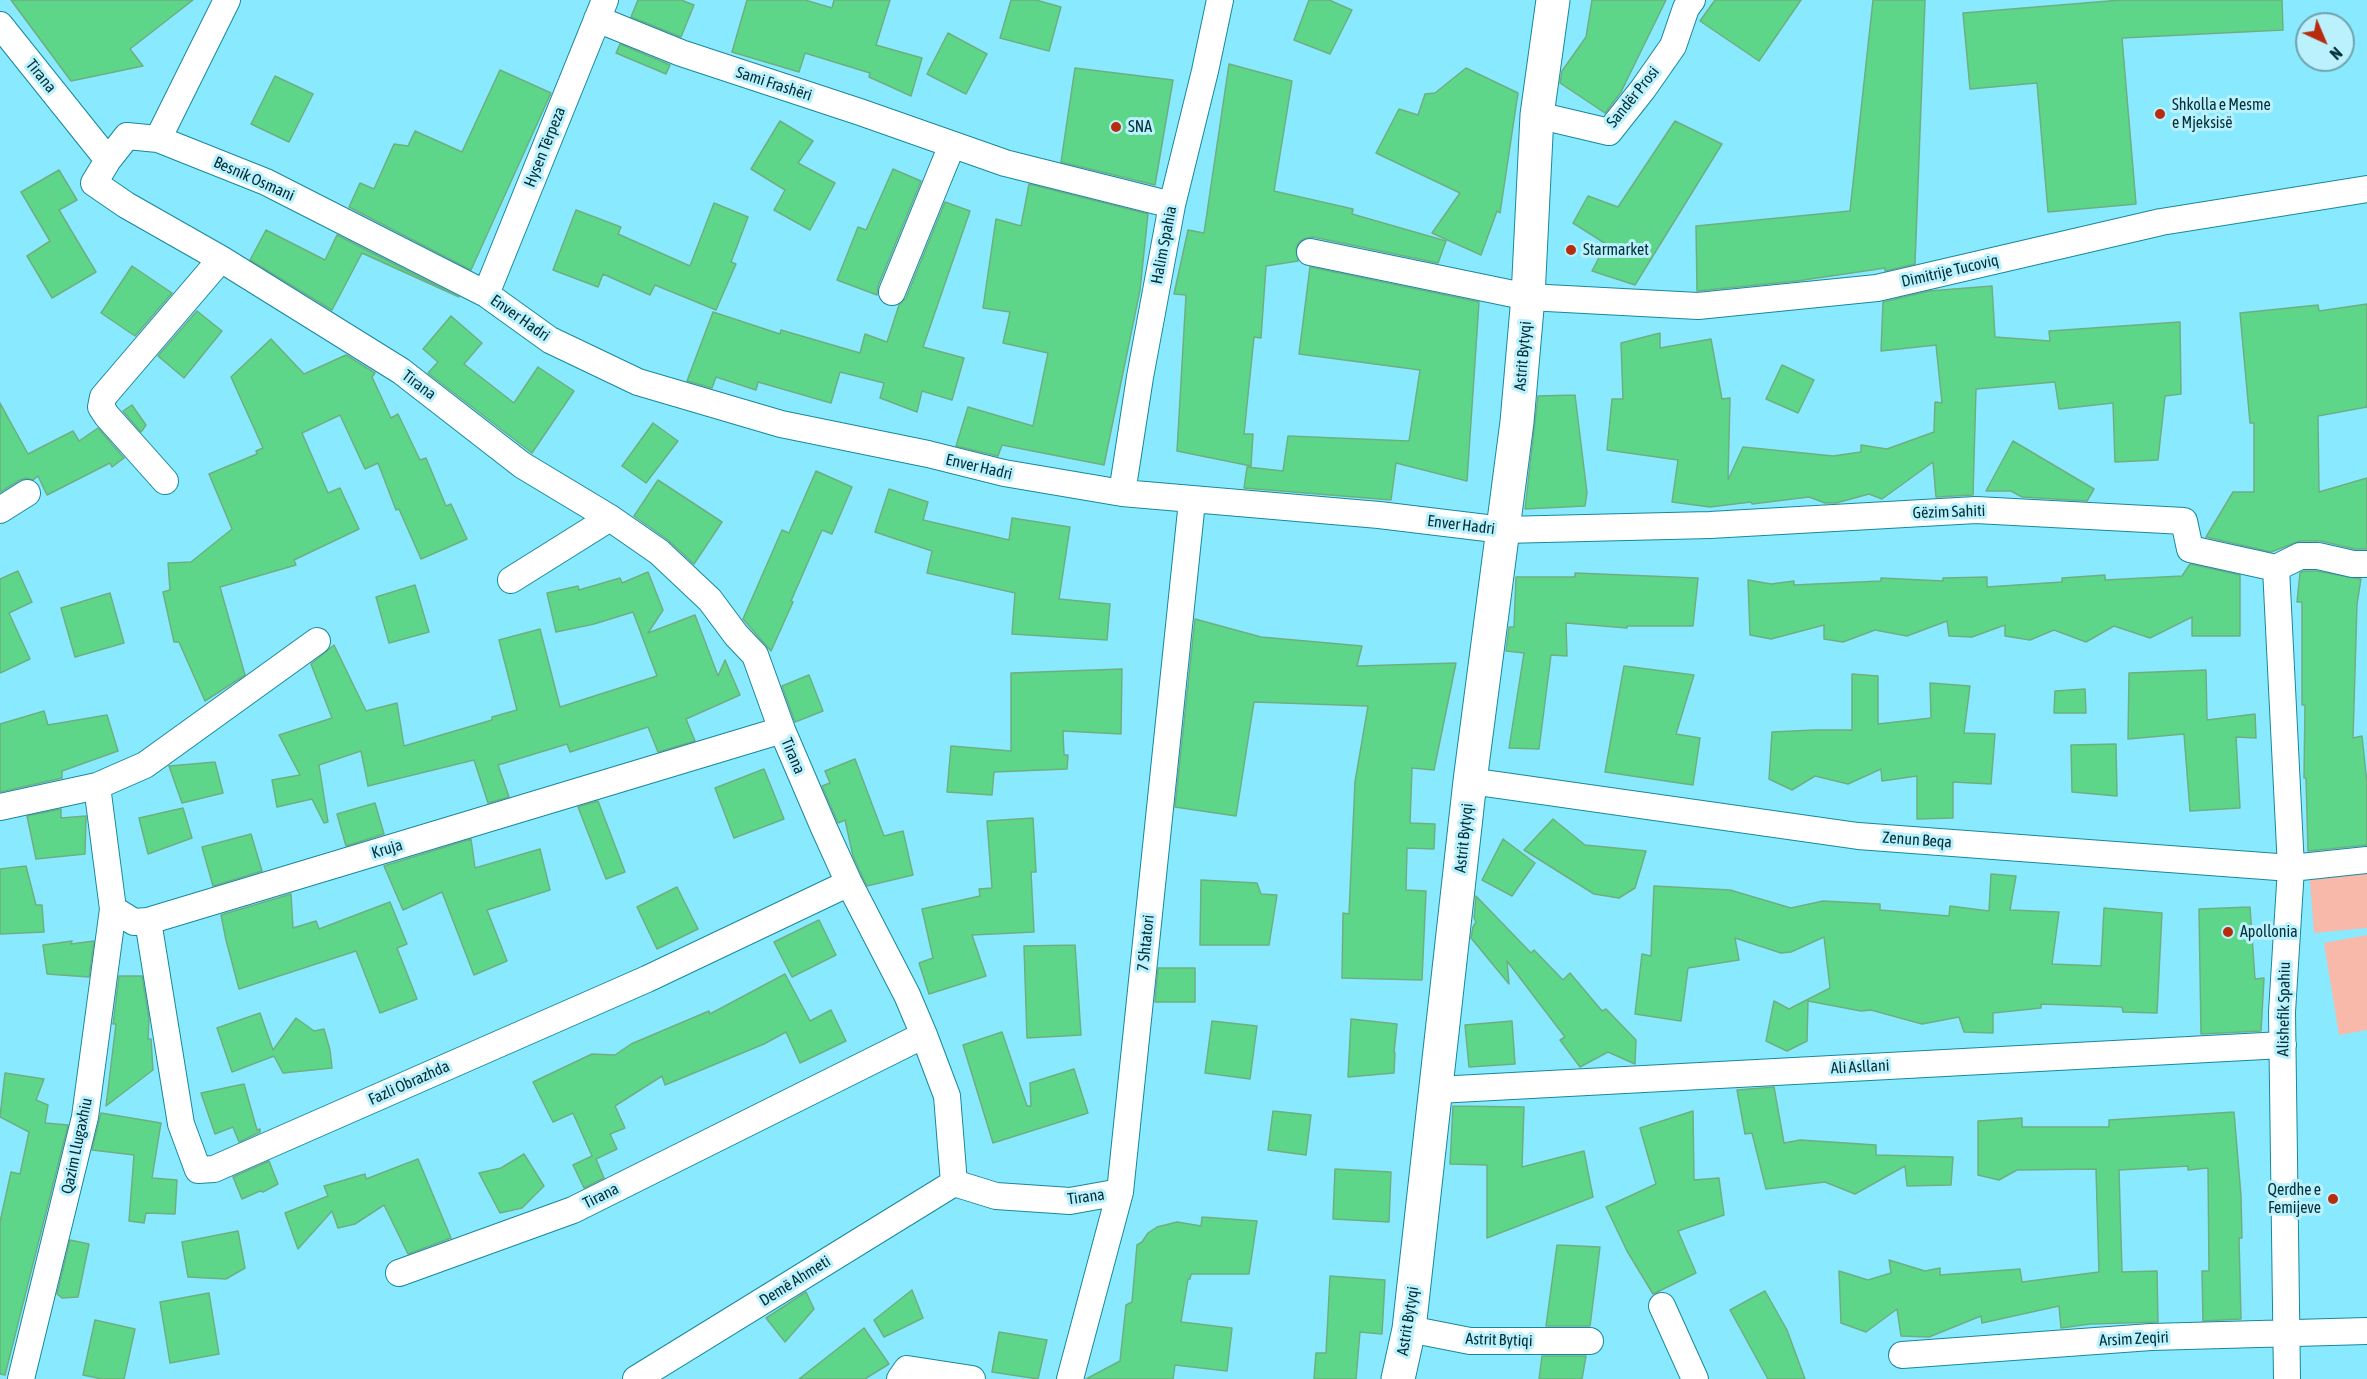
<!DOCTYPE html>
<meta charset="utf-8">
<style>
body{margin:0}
#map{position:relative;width:2367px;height:1379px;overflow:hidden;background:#89eaff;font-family:"Asap Condensed",sans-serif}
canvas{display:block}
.north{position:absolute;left:2295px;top:12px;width:60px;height:60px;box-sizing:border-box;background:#baf1fd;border:2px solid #70a3ae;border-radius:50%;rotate:136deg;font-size:16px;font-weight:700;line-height:24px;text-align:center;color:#022f37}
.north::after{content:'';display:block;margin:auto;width:21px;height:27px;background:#b82c0e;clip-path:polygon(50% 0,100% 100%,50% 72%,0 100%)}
</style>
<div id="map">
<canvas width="2367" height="1379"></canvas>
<div class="north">N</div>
</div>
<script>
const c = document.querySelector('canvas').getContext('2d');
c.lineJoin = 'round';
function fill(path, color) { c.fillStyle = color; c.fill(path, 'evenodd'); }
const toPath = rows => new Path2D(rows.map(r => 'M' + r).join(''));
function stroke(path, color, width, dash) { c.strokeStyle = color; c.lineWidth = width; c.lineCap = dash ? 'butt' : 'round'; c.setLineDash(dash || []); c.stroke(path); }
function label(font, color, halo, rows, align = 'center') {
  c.font = font + ' "Asap Condensed",sans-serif'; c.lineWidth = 6; c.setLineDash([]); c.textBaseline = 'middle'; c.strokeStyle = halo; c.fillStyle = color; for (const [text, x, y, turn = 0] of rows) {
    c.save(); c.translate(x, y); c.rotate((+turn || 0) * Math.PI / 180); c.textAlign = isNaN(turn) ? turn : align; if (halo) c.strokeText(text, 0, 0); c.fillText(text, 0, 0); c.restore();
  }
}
const green = toPath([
 [2367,864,2367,928,2314,933,2309,869],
 [2367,935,2367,1030,2339,1035,2324,943]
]);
const building = toPath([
 [11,0,193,0,130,49,143,66,71,81,11,0],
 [638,0,681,0,694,5,681,37,631,17,638,0],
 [747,0,805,0,832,8,834,0,890,0,876,45,922,58,911,96,869,77,870,73,805,53,799,72,732,52,747,0],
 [1011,0,1036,0,1061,7,1049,51,1000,38,1011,0],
 [1309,0,1329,0,1352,10,1330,54,1294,40,1309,0],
 [1592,0,1666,0,1621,92,1605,113,1560,83,1562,71,1586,37,1592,0],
 [1715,0,1801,0,1759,61,1700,21,1715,0],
 [1873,0,1925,0,1915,264,1885,271,1885,268,1797,281,1697,291,1696,226,1850,211,1873,0],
 [2121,0,2282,0,2283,30,2122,38,2136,204,2048,212,2037,83,1970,89,1963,13,2121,0],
 [948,33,987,54,966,94,927,74,948,33],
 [620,44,670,65,666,74,616,53,620,44],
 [1229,64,1292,81,1274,191,1353,209,1352,214,1446,241,1438,263,1313,237,1306,238,1299,242,1296,248,1298,261,1266,266,1261,338,1254,337,1244,434,1253,434,1251,466,1177,451,1186,295,1174,294,1188,230,1204,233,1229,64],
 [1075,68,1173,80,1155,185,1061,162,1075,68],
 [1466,68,1518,93,1500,213,1497,211,1481,255,1432,233,1460,193,1376,153,1399,109,1418,115,1425,94,1435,93,1466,68],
 [500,70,551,93,471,270,349,207,360,183,374,189,394,144,408,146,415,131,462,152,500,70],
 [275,76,313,94,289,142,251,124,275,76],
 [780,121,813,141,798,163,835,183,810,230,774,210,785,190,751,169,780,121],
 [1675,121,1722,144,1635,285,1592,271,1606,244,1573,223,1588,196,1618,207,1675,121],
 [893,169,921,181,878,286,877,295,837,280,858,227,866,230,893,169],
 [59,170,77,200,59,210,96,272,52,298,27,256,50,241,21,192,59,170],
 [1029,184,1148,214,1140,290,1104,465,1002,445,998,456,956,446,968,407,1033,426,1048,353,1003,343,1010,312,983,308,996,219,1021,226,1029,184],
 [945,202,970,211,923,347,964,358,952,400,922,391,917,412,880,398,884,383,840,372,831,403,758,382,756,390,716,377,712,388,687,381,713,312,780,334,781,330,860,353,865,334,887,342,899,305,906,298,945,202],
 [714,203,748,217,731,262,736,264,716,310,655,285,650,295,603,274,598,287,553,270,576,210,621,227,618,234,690,266,714,203],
 [266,230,325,260,337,235,459,297,362,253,332,310,250,260,266,230],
 [132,266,172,293,135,336,101,313,132,266],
 [1310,267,1479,302,1467,481,1396,463,1391,500,1244,488,1247,467,1283,471,1288,436,1409,441,1420,370,1299,354,1310,267],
 [1992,286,1995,337,2050,341,2049,331,2180,322,2181,394,2165,396,2158,460,2115,462,2113,403,2059,409,2055,382,1976,389,1973,495,1936,497,1933,462,1882,499,1869,494,1836,503,1825,503,1809,497,1752,504,1751,502,1710,507,1672,502,1678,460,1607,450,1612,399,1623,399,1621,343,1660,333,1660,348,1711,339,1722,399,1730,398,1728,480,1743,447,1833,456,1861,452,1861,445,1887,449,1934,432,1935,402,1942,403,1936,345,1881,351,1883,302,1929,291,1992,286],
 [2367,304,2367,407,2318,416,2319,492,2367,478,2367,549,2355,549,2321,541,2300,541,2271,552,2206,537,2233,492,2254,492,2254,423,2250,423,2240,313,2318,305,2319,311,2367,304],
 [197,311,222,331,184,378,158,356,197,311],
 [451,316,482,343,464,364,514,403,538,367,574,391,532,453,428,373,438,362,423,349,451,316],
 [271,339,304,374,346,355,375,373,372,377,391,418,398,414,420,460,426,458,446,506,451,504,467,539,421,559,399,509,396,510,378,463,365,469,340,415,302,433,328,493,340,488,359,529,294,560,296,565,220,587,245,675,205,701,179,642,174,642,163,592,170,590,168,563,191,562,232,529,209,474,257,454,256,451,263,448,231,377,271,339],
 [1782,365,1814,380,1798,413,1766,399,1782,365],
 [1575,395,1587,493,1585,506,1525,509,1538,396,1575,395],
 [0,403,28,454,73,431,79,441,98,428,124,458,112,467,110,463,47,495,38,476,33,480,26,478,20,480,0,492,0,403],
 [132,405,146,425,141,432,123,411,132,405],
 [653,423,678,441,646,483,622,466,653,423],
 [2013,441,2094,489,2087,501,2022,497,2011,491,1986,491,2013,441],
 [816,471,852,487,832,534,822,530,791,601,793,602,771,651,743,619,782,530,789,533,816,471],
 [658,480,722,522,694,564,668,540,634,516,658,480],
 [889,489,928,502,923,520,1009,540,1012,518,1070,527,1059,599,1110,604,1107,640,1012,634,1015,593,927,573,932,551,875,532,889,489],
 [2190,564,2240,575,2240,636,2192,636,2192,617,2150,638,2114,626,2086,642,2054,630,2030,640,2005,636,2005,625,1972,637,1949,636,1947,621,1907,636,1875,630,1843,642,1824,639,1824,625,1771,639,1750,635,1748,580,1771,584,1794,581,1794,585,1881,581,1881,578,1943,581,1943,578,1987,577,1987,587,2062,582,2062,578,2105,575,2105,580,2182,576,2190,564],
 [18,571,32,602,9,613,30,659,0,673,0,579,18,571],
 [2304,571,2316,571,2361,579,2357,604,2353,738,2362,736,2367,784,2367,845,2308,851,2306,778,2304,778,2305,705,2302,705,2302,602,2297,602,2300,573,2304,571],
 [648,572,663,610,648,633,695,615,718,676,725,660,740,695,686,719,695,741,658,752,648,727,570,752,567,744,498,765,509,797,488,803,474,760,368,786,361,751,319,765,328,822,324,823,312,799,277,807,272,780,300,775,279,735,332,718,311,664,334,645,366,711,397,703,404,746,492,720,492,717,517,710,499,640,540,629,560,707,657,676,633,612,594,624,556,632,547,593,578,586,579,590,620,578,622,583,648,572],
 [1575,573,1698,578,1693,626,1627,626,1627,628,1566,623,1567,656,1551,655,1539,749,1509,748,1524,653,1506,651,1509,627,1514,627,1516,577,1575,577,1575,573],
 [415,585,429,632,389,643,376,597,415,585],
 [110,593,124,643,75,657,61,608,110,593],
 [1195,619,1261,637,1362,646,1357,666,1456,663,1434,770,1412,768,1410,823,1435,824,1434,849,1407,848,1406,890,1426,891,1422,980,1342,978,1343,913,1349,914,1355,782,1368,706,1254,702,1236,816,1175,807,1195,619],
 [1624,666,1694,675,1676,734,1700,738,1693,785,1605,772,1624,666],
 [1122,669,1121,734,1063,731,1064,755,1068,755,1067,769,994,772,992,795,947,792,951,746,1011,751,1011,673,1122,669],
 [2206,670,2207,720,2255,714,2256,738,2236,737,2240,808,2190,811,2184,734,2128,739,2129,673,2206,670],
 [1852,674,1878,676,1878,724,1931,718,1930,683,1970,686,1964,733,1995,734,1991,784,1953,782,1953,818,1917,819,1917,776,1882,781,1881,769,1848,784,1815,776,1792,790,1769,779,1772,732,1815,730,1852,730,1852,674],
 [809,675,823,711,795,722,782,686,809,675],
 [2085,689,2086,713,2054,713,2055,691,2085,689],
 [44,711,48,725,107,715,118,751,62,771,62,778,0,792,0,724,44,711],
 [2116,744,2117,796,2072,792,2071,745,2116,744],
 [855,759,884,836,903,831,913,875,867,886,862,876,853,856,845,820,838,823,822,786,830,783,825,771,855,759],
 [215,762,223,793,182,803,169,766,215,762],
 [764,769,784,819,734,838,715,788,764,769],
 [598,801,625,872,606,879,578,807,598,801],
 [375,803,384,834,346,846,337,814,375,803],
 [183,808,192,838,148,854,139,818,183,808],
 [61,809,61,818,86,816,85,854,36,859,27,816,61,809],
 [1033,818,1036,872,1031,872,1034,932,972,935,986,976,929,994,919,963,933,958,922,909,980,896,979,889,992,888,987,821,1033,818],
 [1553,819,1585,845,1646,851,1635,888,1619,898,1594,894,1524,850,1553,819],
 [251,834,262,871,213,886,202,847,251,834],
 [471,839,475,868,540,849,550,890,487,910,507,961,474,975,442,892,403,910,384,866,471,839],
 [1503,839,1535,863,1512,896,1482,880,1503,839],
 [26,866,36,905,42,905,44,932,0,934,0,869,26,866],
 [1991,874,2016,876,2010,910,2059,912,2052,964,2101,966,2104,908,2162,913,2157,1013,2123,1012,2122,1007,2041,1004,2041,1008,1993,1013,1993,1033,1964,1032,1959,1017,1922,1024,1871,1010,1861,1011,1808,1001,1807,1041,1787,1051,1766,1041,1774,1001,1789,1009,1830,988,1824,937,1791,952,1781,953,1735,938,1739,960,1688,968,1681,1021,1635,1014,1642,954,1651,956,1654,886,1730,890,1791,908,1823,901,1880,904,1880,910,1949,916,1950,906,1989,911,1991,874],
 [1201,880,1257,883,1261,894,1277,895,1269,945,1200,945,1201,880],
 [677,887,698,929,657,949,637,907,677,887],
 [291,894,293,928,316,921,319,929,390,902,407,944,397,948,417,999,380,1013,356,951,239,989,226,940,221,915,291,894],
 [1476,896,1531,953,1534,950,1563,980,1570,973,1602,1011,1606,1009,1636,1040,1635,1064,1608,1052,1580,1067,1560,1040,1565,1037,1507,961,1509,984,1471,938,1473,927,1476,922,1474,918,1476,896],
 [2250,907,2255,979,2264,978,2261,1031,2201,1034,2199,909,2250,907],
 [819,920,836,955,792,977,774,942,819,920],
 [72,941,71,944,94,941,89,977,47,974,43,945,72,941],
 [1075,945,1081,1035,1027,1038,1024,946,1075,945],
 [1158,968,1195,968,1195,1002,1155,1002,1158,968],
 [785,974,810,1021,831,1010,846,1041,800,1063,786,1032,764,1044,665,1085,662,1076,615,1106,625,1128,610,1134,617,1149,596,1159,604,1178,584,1188,573,1165,592,1156,573,1113,553,1122,533,1082,592,1054,615,1055,631,1044,709,1011,710,1014,785,974],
 [119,976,142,976,149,1019,148,1039,151,1039,153,1070,106,1106,116,1024,113,1024,119,976],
 [260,1013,273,1050,296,1018,314,1031,324,1029,330,1050,332,1068,283,1073,274,1056,232,1072,217,1028,260,1013],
 [1351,1019,1397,1024,1394,1053,1395,1053,1394,1073,1348,1077,1351,1019],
 [1212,1021,1257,1026,1250,1079,1205,1073,1212,1021],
 [1512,1021,1515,1064,1469,1067,1465,1025,1512,1021],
 [1002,1032,1027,1106,1031,1106,1030,1083,1074,1069,1088,1113,993,1143,963,1045,1002,1032],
 [5,1073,44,1079,36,1100,48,1105,45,1123,68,1125,5,1375,0,1374,0,1222,11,1172,20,1174,29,1132,0,1117,5,1073],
 [244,1084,257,1130,260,1129,260,1132,239,1142,233,1127,215,1134,201,1093,244,1084],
 [1774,1087,1784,1143,1800,1140,1876,1145,1876,1155,1953,1157,1951,1185,1907,1186,1905,1166,1855,1194,1825,1182,1766,1189,1752,1133,1745,1134,1737,1090,1774,1087],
 [1453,1106,1524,1107,1522,1167,1584,1151,1593,1197,1487,1238,1487,1165,1450,1164,1453,1106],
 [1273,1111,1311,1115,1306,1155,1268,1150,1273,1111],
 [1693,1111,1694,1180,1719,1178,1724,1215,1678,1231,1696,1273,1653,1294,1627,1251,1606,1207,1656,1184,1640,1128,1693,1111],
 [2234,1112,2241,1196,2242,1238,2239,1238,2241,1319,2203,1321,2202,1271,2209,1271,2208,1168,2188,1170,2188,1166,2119,1170,2122,1272,2157,1271,2158,1322,2090,1324,2061,1328,2059,1306,1982,1323,1981,1316,1929,1337,1901,1336,1897,1309,1866,1332,1841,1323,1839,1271,1868,1280,1891,1273,1889,1260,1925,1271,1940,1268,1940,1275,2020,1269,2022,1282,2099,1272,2096,1169,2017,1170,1999,1180,1978,1175,1978,1121,2022,1118,2022,1127,2109,1127,2109,1120,2234,1112],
 [101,1113,161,1123,152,1178,177,1180,175,1214,146,1213,144,1223,129,1221,134,1155,92,1150,101,1113],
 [524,1154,544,1186,522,1208,500,1213,479,1173,501,1168,524,1154],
 [418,1159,451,1238,408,1254,384,1205,355,1224,338,1228,332,1211,298,1249,285,1213,328,1196,324,1186,365,1174,366,1179,418,1159],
 [269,1161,278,1184,263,1192,260,1191,242,1199,233,1177,269,1161],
 [1335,1169,1391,1172,1389,1222,1333,1219,1335,1169],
 [1202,1217,1257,1221,1249,1274,1191,1274,1190,1279,1188,1279,1181,1322,1232,1328,1227,1371,1175,1365,1173,1379,1086,1379,1120,1361,1126,1305,1132,1302,1137,1245,1142,1242,1148,1233,1157,1227,1177,1222,1201,1226,1202,1217],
 [238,1231,245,1268,226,1279,188,1277,182,1242,238,1231],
 [70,1240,89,1244,78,1297,62,1298,57,1294,70,1240],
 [1557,1245,1600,1247,1590,1326,1546,1326,1557,1245],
 [1330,1276,1385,1280,1382,1334,1360,1332,1356,1379,1314,1379,1316,1353,1326,1353,1330,1276],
 [912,1290,923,1318,884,1337,874,1320,912,1290],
 [1765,1291,1787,1330,1805,1379,1768,1379,1730,1310,1765,1291],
 [806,1292,814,1309,785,1342,766,1318,806,1292],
 [209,1293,219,1354,170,1363,160,1302,209,1293],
 [95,1320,135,1329,124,1379,102,1379,83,1375,95,1320],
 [864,1328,889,1364,865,1379,799,1379,864,1328],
 [999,1332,1047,1340,1038,1379,992,1372,999,1332],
 [1542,1356,1586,1356,1582,1379,1539,1379,1542,1356]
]);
const street = toPath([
 [227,0,158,139,266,182,486,294,550,340,638,382,781,424,928,454,1004,473,1122,493,1379,515,1503,530,1710,525,1976,510,2184,521,2190,549,2276,568,2300,556,2318,556,2353,564,2367,564],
 [597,19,681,53,860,112,1005,163,1172,205],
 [0,25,108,160,94,183,126,205,221,259,401,371,522,465,610,518,659,552,710,600,736,635,755,655,782,730,824,828,849,883,907,995,924,1035,947,1096,954,1183],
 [1537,115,1609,132,1643,89,1673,46,1686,8,1692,0],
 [108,160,127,136,158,139],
 [1310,252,1528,297,1698,306,1877,288,2161,222,2367,189],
 [892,292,952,145],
 [486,294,605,0],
 [165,481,107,416,101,407,103,397,221,259],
 [1122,493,1140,377,1172,205,1205,71,1220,0],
 [0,510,27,493],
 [2276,568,2291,868,2282,1012,2287,1379],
 [511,580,610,518],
 [317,641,145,765,97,786,113,909,134,922,148,921,782,730],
 [1470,781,1858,836,2291,868,2367,860],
 [0,807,97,786],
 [148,921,181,1124,198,1170,214,1169,647,979,849,883],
 [1437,1090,2283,1045],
 [954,1183,996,1196,1070,1201,1120,1192],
 [399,1273,573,1210,924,1035],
 [1662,1306,1695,1379],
 [1409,1329,1470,1341,1590,1341],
 [1902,1355,2151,1337,2367,1331],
 [21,1379,85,1117,113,909],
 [636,1379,954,1183],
 [900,1379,907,1369,972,1379],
 [1070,1379,1120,1192,1192,501]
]);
const secondary = toPath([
 [1398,1379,1409,1329,1470,781,1517,422,1528,297,1537,115,1553,0]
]);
const markers = [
 [2160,114,6,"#b82c0e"],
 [1116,127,6,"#b82c0e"],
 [1571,250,6,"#b82c0e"],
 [2228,932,6,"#b82c0e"],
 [2333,1199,6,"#b82c0e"]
];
const streetNames = [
 ["Tirana",41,76,51],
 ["Sami Frashëri",774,84,18],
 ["Sandër Prosi",1633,97,-51],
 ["Hysen Tërpeza",545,147,-68],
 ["Besnik Osmani",254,179,24],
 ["Halim Spahia",1164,245,-79],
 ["Dimitrije Tucoviq",1950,271,-13],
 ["Enver Hadri",520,318,35],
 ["Astrit Bytyqi",1523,356,-85],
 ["Tirana",419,385,37],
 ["Enver Hadri",979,467,13],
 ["Gëzim Sahiti",1949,512,-2],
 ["Enver Hadri",1461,525,7],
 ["Tirana",793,756,67],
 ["Astrit Bytyqi",1464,838,-84],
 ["Zenun Beqa",1917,840,4],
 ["Kruja",387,849,-17],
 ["7 Shtatori",1146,943,-84],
 ["Alishefik Spahiu",2284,1009,-89],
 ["Ali Asllani",1860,1067,-3],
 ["Fazli Obrazhda",409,1083,-24],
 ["Qazim Llugaxhiu",77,1146,-78],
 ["Tirana",601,1196,-27],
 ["Tirana",1086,1197,-8],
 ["Demë Ahmeti",795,1281,-32],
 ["Astrit Bytyqi",1408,1321,-81],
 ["Arsim Zeqiri",2134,1339,-3],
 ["Astrit Bytiqi",1499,1340,2]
];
const poiNames = [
 ["Shkolla e Mesme",2172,105],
 ["e Mjeksisë",2172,123],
 ["SNA",1128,127],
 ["Starmarket",1583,250],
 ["Apollonia",2240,932],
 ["Qerdhe e",2321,1190,"right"],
 ["Femijeve",2321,1208,"right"]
];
fill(green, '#f8b9ab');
fill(building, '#5dd689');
stroke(building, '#6daf81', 1.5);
stroke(street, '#18889b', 28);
stroke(secondary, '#18889b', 35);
stroke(street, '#fff', 26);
stroke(secondary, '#fff', 33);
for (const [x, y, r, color] of markers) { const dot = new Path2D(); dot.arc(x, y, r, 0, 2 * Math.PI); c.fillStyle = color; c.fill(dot); stroke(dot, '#baf1fd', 2); }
label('16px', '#022f37', '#baf1fd', streetNames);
label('16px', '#022f37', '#baf1fd', poiNames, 'left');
</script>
